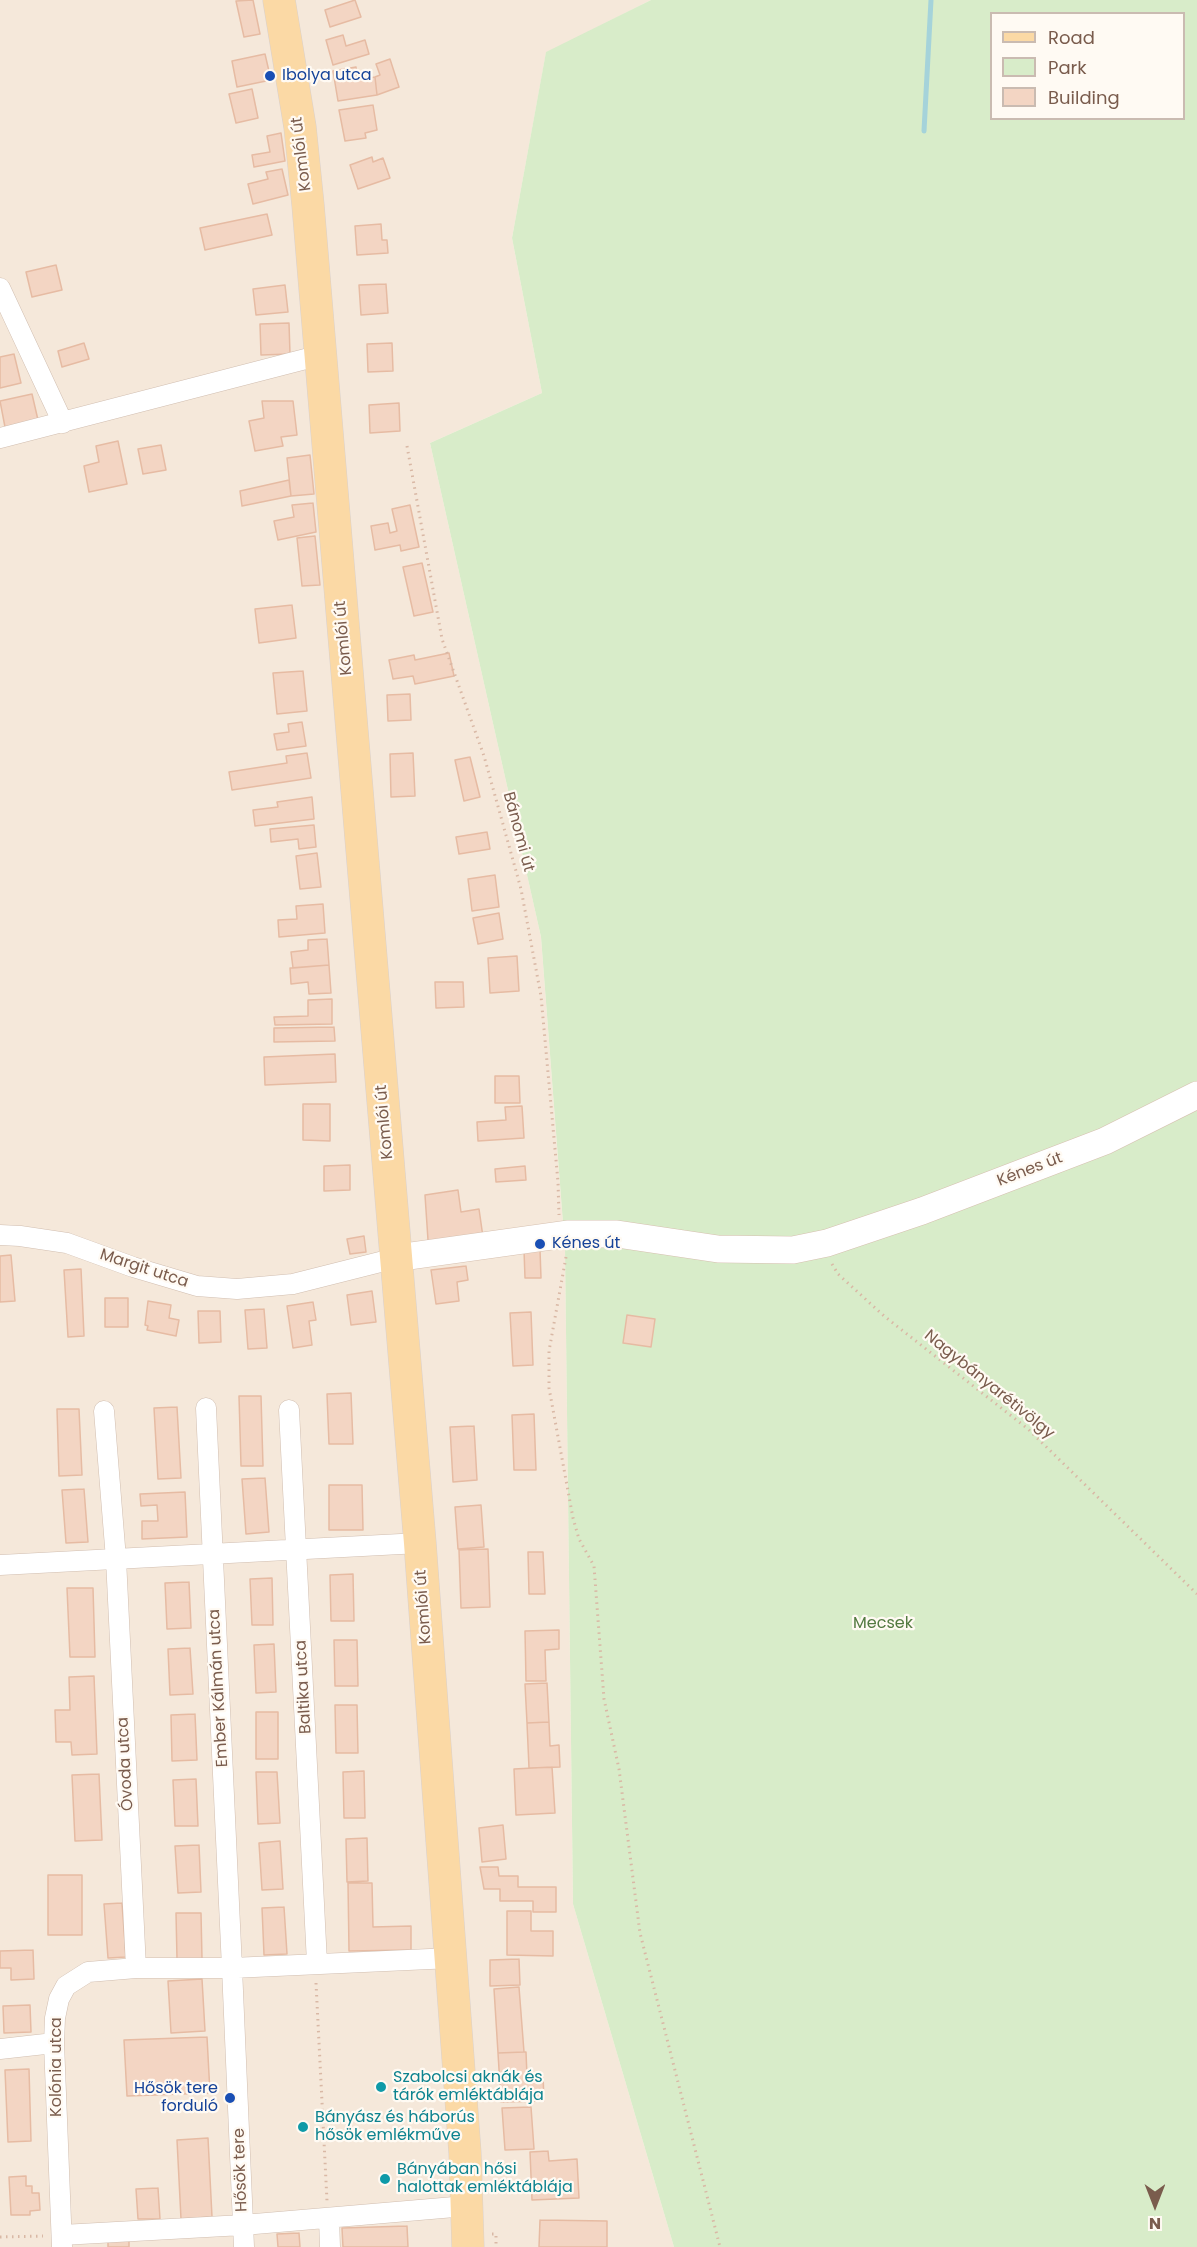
<!DOCTYPE html>
<meta charset="utf-8">
<style>
body{margin:0}
#map{position:relative;width:1197px;height:2247px;overflow:hidden;background:#fdf6ec;font-family:Poppins,sans-serif}
canvas{display:block}
.legend{position:absolute;left:990px;top:12px;width:195px;height:108px;box-sizing:border-box;background:#fffaf3;border:2px solid #cabbb1;margin:0;padding:8px 10px;list-style:none;font-size:18px;color:#7a5c4d}
.legend li{display:flex;align-items:center;gap:12px;height:30px}
.legend b{width:30px;border:2px solid #cabbb1}
.north{position:absolute;left:1125px;top:2175px;width:60px;height:60px;-webkit-text-stroke:4px #fffaf3;paint-order:stroke;rotate:180deg;font-size:16px;font-weight:700;line-height:24px;text-align:center;color:#7a5c4d}
.north::after{content:'';display:block;margin:auto;width:21px;height:27px;background:#7a5c4d;clip-path:polygon(50% 0,100% 100%,50% 72%,0 100%)}
</style>
<div id="map">
<canvas width="1197" height="2247"></canvas>
<ul class="legend">
<li><b style="height:8px;background:#fbd9a5"></b>Road</li>
<li><b style="height:16px;background:#d8ecc9"></b>Park</li>
<li><b style="height:16px;background:#f3d5c3"></b>Building</li>
</ul>
<div class="north">N</div>
</div>
<script>
const c = document.querySelector('canvas').getContext('2d');
c.lineJoin = 'round';
function fill(path, color) { c.fillStyle = color; c.fill(path, 'evenodd'); }
const toPath = rows => new Path2D(rows.map(r => 'M' + r).join(''));
function stroke(path, color, width, dash) { c.strokeStyle = color; c.lineWidth = width; c.lineCap = dash ? 'butt' : 'round'; c.setLineDash(dash || []); c.stroke(path); }
function label(font, color, halo, rows, align = 'center') {
  c.font = font + ' Poppins,sans-serif'; c.lineWidth = 4.5; c.setLineDash([]); c.textBaseline = 'middle'; c.strokeStyle = halo; c.fillStyle = color; for (const [text, x, y, turn = 0] of rows) {
    c.save(); c.translate(x, y); c.rotate((+turn || 0) * Math.PI / 180); c.textAlign = isNaN(turn) ? turn : align; if (halo) c.strokeText(text, 0, 0); c.fillText(text, 0, 0); c.restore();
  }
}
const residential = toPath([
 [0,0,651,0,546,53,512,238,542,393,430,443,541,937,565,1249,573,1904,674,2247,0,2247]
]);
const green = toPath([
 [651,0,1197,0,1197,2247,674,2247,573,1904,565,1249,541,937,430,443,542,393,512,238,546,52],
 [992,14,1184,14,1184,118,992,118]
]);
const stream = toPath([
 [924,131,931,0]
]);
const building = toPath([
 [253,0,260,34,244,37,236,1,253,0],
 [355,0,361,17,330,27,325,10,355,0],
 [343,35,346,46,365,40,369,54,333,65,326,40,343,35],
 [265,54,271,80,237,87,232,61,265,54],
 [390,59,399,87,377,95,375,77,380,75,376,64,390,59],
 [356,67,358,80,375,77,377,95,338,101,333,71,356,67],
 [252,89,258,118,236,123,229,94,252,89],
 [373,105,377,130,365,133,366,138,345,141,339,110,373,105],
 [281,133,285,161,254,167,252,155,270,152,267,136,281,133],
 [372,157,373,162,383,158,390,178,358,189,350,165,372,157],
 [282,169,288,195,253,204,248,184,268,179,266,172,282,169],
 [267,214,272,235,205,250,200,228,267,214],
 [381,224,382,240,387,240,388,253,357,255,355,226,381,224],
 [56,265,62,290,32,297,26,272,56,265],
 [386,284,388,313,361,315,359,285,386,284],
 [285,285,288,312,256,315,253,289,285,285],
 [289,323,290,354,261,355,260,324,289,323],
 [84,343,89,359,62,367,58,351,84,343],
 [392,343,393,371,368,372,367,344,392,343],
 [14,354,21,383,0,388,0,357,14,354],
 [32,394,38,420,5,427,0,401,32,394],
 [262,401,293,401,297,435,281,437,283,446,255,451,249,421,264,418,262,401],
 [399,403,400,431,370,433,369,405,399,403],
 [118,441,127,484,89,492,84,466,99,462,96,446,118,441],
 [161,445,166,470,143,474,138,449,161,445],
 [310,455,314,494,291,496,287,458,310,455],
 [289,480,291,496,242,506,240,491,289,480],
 [313,503,316,532,278,540,274,521,294,517,292,505,313,503],
 [410,505,419,547,401,551,400,545,375,550,371,526,388,523,390,533,397,531,392,509,410,505],
 [315,536,320,585,302,586,297,538,315,536],
 [422,563,433,612,414,616,403,567,422,563],
 [292,605,296,638,259,643,255,609,292,605],
 [449,653,454,676,415,684,413,676,393,679,389,660,414,655,415,660,449,653],
 [303,671,307,711,277,714,273,673,303,671],
 [410,694,411,720,388,721,387,695,410,694],
 [302,722,306,746,277,750,274,734,289,732,288,724,302,722],
 [307,753,311,778,232,790,229,772,287,763,286,756,307,753],
 [413,753,415,796,391,797,390,754,413,753],
 [470,757,480,797,464,801,455,760,470,757],
 [312,797,314,819,255,826,253,810,278,807,277,802,312,797],
 [314,825,316,847,299,849,298,839,271,842,270,829,314,825],
 [487,832,490,849,459,854,456,837,487,832],
 [317,853,321,887,300,889,296,856,317,853],
 [495,875,499,907,472,911,468,879,495,875],
 [323,904,325,933,279,937,278,920,297,919,296,906,323,904],
 [499,913,503,939,478,944,473,918,499,913],
 [327,939,329,965,293,968,291,952,308,950,308,940,327,939],
 [517,956,519,991,490,993,488,958,517,956],
 [329,965,331,993,309,994,308,982,291,984,290,968,329,965],
 [435,982,463,982,464,1007,436,1008,435,982],
 [332,999,332,1024,275,1025,274,1017,308,1016,308,1000,332,999],
 [334,1027,335,1041,274,1042,274,1028,334,1027],
 [335,1054,336,1082,265,1085,264,1057,335,1054],
 [495,1076,519,1076,520,1103,495,1103,495,1076],
 [303,1104,330,1104,330,1141,303,1140,303,1104],
 [522,1106,524,1138,478,1141,477,1122,506,1120,505,1107,522,1106],
 [350,1165,350,1190,324,1191,324,1166,350,1165],
 [525,1166,526,1180,496,1182,495,1169,525,1166],
 [458,1190,461,1212,479,1209,483,1237,434,1246,428,1240,425,1195,458,1190],
 [364,1236,366,1252,350,1254,347,1239,364,1236],
 [524,1250,540,1250,541,1278,525,1278,524,1250],
 [11,1255,15,1301,0,1302,0,1256,11,1255],
 [466,1266,468,1280,457,1282,459,1301,436,1304,431,1270,466,1266],
 [81,1269,84,1336,68,1337,64,1270,81,1269],
 [372,1291,376,1322,351,1325,347,1295,372,1291],
 [105,1298,128,1298,128,1327,105,1327,105,1298],
 [148,1301,171,1305,169,1318,179,1320,176,1336,147,1330,148,1326,145,1325,148,1301],
 [313,1302,316,1320,309,1321,312,1345,293,1348,287,1306,313,1302],
 [264,1309,267,1348,248,1349,245,1310,264,1309],
 [198,1311,220,1311,221,1342,199,1343,198,1311],
 [531,1312,533,1365,513,1366,510,1313,531,1312],
 [627,1315,655,1319,651,1347,623,1343,627,1315],
 [351,1393,353,1444,329,1444,327,1394,351,1393],
 [239,1396,261,1396,263,1466,241,1466,239,1396],
 [177,1407,181,1478,158,1479,154,1408,177,1407],
 [57,1409,79,1409,82,1475,59,1476,57,1409],
 [534,1414,536,1470,514,1470,512,1415,534,1414],
 [474,1426,477,1480,453,1482,450,1427,474,1426],
 [265,1478,269,1532,246,1534,242,1479,265,1478],
 [329,1485,362,1485,363,1530,329,1530,329,1485],
 [84,1489,88,1542,66,1543,62,1490,84,1489],
 [185,1492,187,1537,142,1539,142,1521,158,1521,157,1505,141,1506,140,1494,185,1492],
 [481,1505,484,1547,458,1549,455,1507,481,1505],
 [488,1549,490,1607,461,1608,459,1550,488,1549],
 [528,1552,543,1552,545,1594,529,1594,528,1552],
 [353,1574,354,1621,331,1621,330,1575,353,1574],
 [272,1578,273,1625,252,1625,250,1579,272,1578],
 [189,1582,191,1628,167,1629,165,1583,189,1582],
 [67,1588,93,1588,95,1657,70,1657,67,1588],
 [559,1630,559,1649,545,1650,546,1681,526,1681,525,1631,559,1630],
 [334,1640,357,1640,358,1686,335,1686,334,1640],
 [274,1644,276,1692,256,1693,254,1645,274,1644],
 [190,1648,193,1694,170,1695,168,1649,190,1648],
 [94,1676,97,1754,72,1755,71,1742,56,1742,55,1710,70,1710,69,1677,94,1676],
 [547,1683,549,1722,527,1723,525,1684,547,1683],
 [335,1705,357,1705,358,1753,336,1753,335,1705],
 [256,1712,278,1712,278,1759,256,1759,256,1712],
 [195,1714,197,1760,172,1761,171,1715,195,1714],
 [549,1722,550,1746,559,1745,560,1767,529,1768,527,1723,549,1722],
 [552,1767,555,1813,516,1815,514,1769,552,1767],
 [364,1771,365,1818,344,1818,343,1772,364,1771],
 [256,1772,277,1772,280,1823,258,1824,256,1772],
 [99,1774,102,1840,75,1841,72,1775,99,1774],
 [196,1779,198,1826,175,1826,173,1780,196,1779],
 [503,1825,506,1859,482,1862,479,1828,503,1825],
 [367,1838,368,1881,347,1882,346,1839,367,1838],
 [280,1841,283,1889,262,1890,259,1843,280,1841],
 [199,1845,201,1892,178,1893,175,1846,199,1845],
 [480,1867,498,1867,499,1876,518,1876,518,1887,556,1887,556,1912,533,1912,533,1901,500,1901,500,1889,484,1889,480,1867],
 [48,1875,82,1875,82,1935,48,1935,48,1875],
 [348,1883,372,1883,373,1927,411,1926,411,1950,349,1951,348,1883],
 [122,1903,126,1957,108,1958,104,1904,122,1903],
 [284,1907,287,1954,264,1955,262,1908,284,1907],
 [507,1911,531,1911,531,1931,553,1931,553,1956,507,1955,507,1911],
 [176,1913,201,1913,202,1959,177,1959,176,1913],
 [33,1950,34,1979,11,1980,11,1968,0,1968,0,1951,33,1950],
 [519,1959,520,1985,490,1986,490,1960,519,1959],
 [202,1979,205,2031,171,2033,168,1981,202,1979],
 [519,1987,524,2052,498,2053,494,1989,519,1987],
 [30,2005,31,2032,4,2033,3,2006,30,2005],
 [207,2037,210,2093,127,2096,124,2040,207,2037],
 [524,2052,526,2052,527,2076,543,2075,544,2101,501,2102,498,2053,524,2052],
 [29,2069,31,2141,8,2142,5,2070,29,2069],
 [531,2107,534,2149,505,2150,502,2108,531,2107],
 [208,2138,212,2217,181,2219,177,2140,208,2138],
 [548,2151,549,2161,577,2159,579,2198,532,2200,530,2152,548,2151],
 [26,2176,26,2186,32,2186,32,2193,39,2193,40,2210,30,2211,30,2215,11,2215,9,2177,26,2176],
 [158,2188,160,2219,138,2219,136,2189,158,2188],
 [540,2220,607,2221,607,2247,539,2247,540,2220],
 [407,2226,408,2247,343,2247,342,2228,407,2226],
 [299,2233,300,2247,278,2247,277,2234,299,2233],
 [129,2240,129,2247,108,2247,108,2241,129,2240]
]);
const path = toPath([
 [407,446,442,639,484,756,521,889,541,996,558,1182,559,1215],
 [566,1257,549,1351,549,1388,573,1518,579,1539,594,1566,604,1699,619,1769,640,1933,720,2247],
 [832,1264,838,1274,884,1316,1028,1429,1197,1594],
 [316,1983,327,2201],
 [492,2234,496,2234,496,2247],
 [0,2237,43,2236]
]);
const street = toPath([
 [0,288,63,423],
 [0,438,321,355],
 [0,1235,20,1236,67,1243,133,1267,197,1286,237,1289,293,1284,396,1258],
 [289,1410,317,1963],
 [104,1411,116,1559,136,1968],
 [0,1565,420,1543],
 [0,2049,54,2043],
 [329,2218,330,2247],
 [62,2235,243,2225,466,2206],
 [62,2247,54,2043,55,2018,59,1999,66,1986,88,1972,136,1968,232,1968,206,1408],
 [244,2247,232,1968,452,1958]
]);
const secondary = toPath([
 [396,1258,567,1234,617,1234,718,1249,793,1250,827,1243,922,1211,1105,1141,1197,1095]
]);
const primary = toPath([
 [279,0,300,127,308,205,420,1543,465,2153,468,2247]
]);
const markers = [
 [270,76,6,"#1a4fb4"],
 [540,1244,6,"#1a4fb4"],
 [381,2087,6,"#0f9aa8"],
 [230,2098,6,"#1a4fb4"],
 [303,2127,6,"#0f9aa8"],
 [385,2179,6,"#0f9aa8"]
];
const transitNames = [
 ["Ibolya utca",282,76],
 ["Kénes út",552,1244],
 ["Hősök tere",218,2089,"right"],
 ["forduló",218,2107,"right"]
];
const streetNames = [
 ["Komlói út",302,154,-97],
 ["Komlói út",344,638,-95],
 ["Bánomi út",518,832,75],
 ["Komlói út",385,1122,-95],
 ["Kénes út",1030,1170,-21],
 ["Margit utca",144,1269,18],
 ["Nagybányarétivölgy",989,1385,39],
 ["Komlói út",424,1607,-94],
 ["Baltika utca",304,1687,-93],
 ["Ember Kálmán utca",219,1688,-93],
 ["Óvoda utca",126,1764,-93],
 ["Kolónia utca",57,2067,-90],
 ["Hősök tere",241,2170,-92]
];
const parkNames = [
 ["Mecsek",883,1624]
];
const cultureNames = [
 ["Szabolcsi aknák és",393,2078],
 ["tárók emléktáblája",393,2096],
 ["Bányász és háborús",315,2118],
 ["hősök emlékműve",315,2136],
 ["Bányában hősi",397,2170],
 ["halottak emléktáblája",397,2188]
];
fill(residential, '#f5e8da');
fill(green, '#d8ecc9');
stroke(stream, '#a5d3da', 5);
fill(building, '#f3d5c3');
stroke(building, '#e6bba3', 1.5);
stroke(street, '#d1beb0', 21);
stroke(secondary, '#d6c0b0', 28);
stroke(primary, '#dad1cd', 33);
stroke(path, '#d9b8a5', 3, [1.5, 4.5]);
stroke(street, '#fff', 20);
stroke(secondary, '#fff', 27);
stroke(primary, '#fbd9a5', 32);
for (const [x, y, r, color] of markers) { const dot = new Path2D(); dot.arc(x, y, r, 0, 2 * Math.PI); c.fillStyle = color; c.fill(dot); stroke(dot, '#fffaf3', 2); }
label('16px', '#164399', '#fffaf3', transitNames, 'left');
label('16px', '#7a5c4d', '#fffaf3', streetNames);
label('16px', '#537a41', '#fffaf3', parkNames);
label('16px', '#0d838f', '#fffaf3', cultureNames, 'left');
</script>
